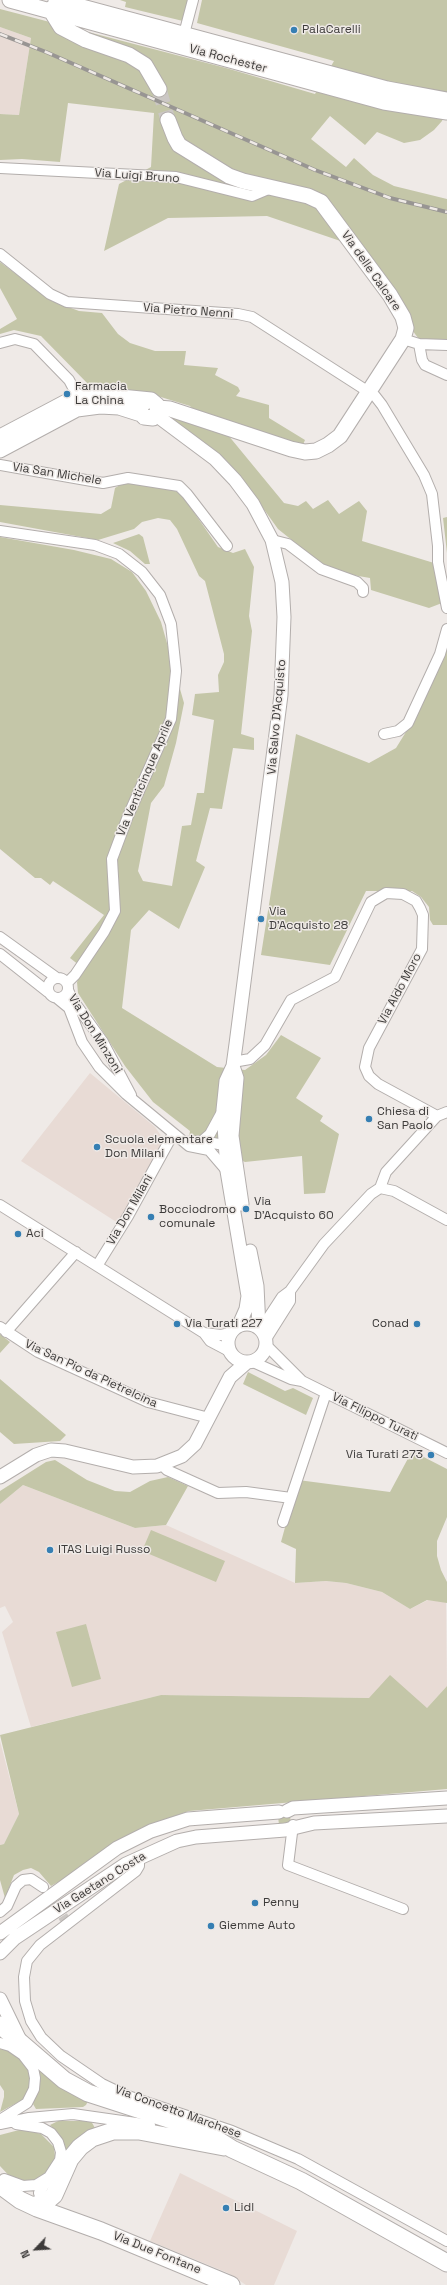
<!DOCTYPE html>
<style>
body{margin:0}
#map{position:relative;width:447px;height:2285px;overflow:hidden;background:#efeae7;font-family:"Space Grotesk",sans-serif}
canvas{display:block}
.north{position:absolute;left:16px;top:2229px;width:40px;height:40px;-webkit-text-stroke:3px #efeae7;paint-order:stroke;rotate:245deg;font-size:11px;font-weight:700;line-height:16px;text-align:center;color:#3d3b3a}
.north::after{content:'';display:block;margin:auto;width:14px;height:18px;background:#3d3b3a;clip-path:polygon(50% 0,100% 100%,50% 72%,0 100%)}
</style>
<div id="map">
<canvas width="447" height="2285"></canvas>
<div class="north">N</div>
</div>
<script>
const c = document.querySelector('canvas').getContext('2d');
c.lineJoin = 'round';
function fill(path, color) { c.fillStyle = color; c.fill(path, 'evenodd'); }
const toPath = rows => new Path2D(rows.map(r => 'M' + r).join(''));
function stroke(path, color, width, dash) { c.strokeStyle = color; c.lineWidth = width; c.lineCap = dash ? 'butt' : 'round'; c.setLineDash(dash || []); c.stroke(path); }
function label(font, color, halo, rows, align = 'center') {
  c.font = font + ' "Space Grotesk",sans-serif'; c.lineWidth = 3; c.setLineDash([]); c.textBaseline = 'middle'; c.strokeStyle = halo; c.fillStyle = color; for (const [text, x, y, turn = 0] of rows) {
    c.save(); c.translate(x, y); c.rotate((+turn || 0) * Math.PI / 180); c.textAlign = isNaN(turn) ? turn : align; if (halo) c.strokeText(text, 0, 0); c.fillText(text, 0, 0); c.restore();
  }
}
const built = toPath([
 [0,27,31,38,19,115,0,114],
 [90,1073,155,1127,162,1137,161,1150,118,1223,21,1161],
 [23,1485,135,1528,166,1525,295,1583,326,1581,346,1583,382,1592,410,1609,428,1600,446,1602,447,1686,427,1708,369,1698,161,1695,31,1727,2,1632,13,1622,5,1606,0,1608,0,1504],
 [0,1741,19,1814,4,1844,0,1845],
 [180,2173,297,2231,274,2285,246,2285,228,2273,150,2241]
]);
const green = toPath([
 [120,0,188,0,183,21,125,7,126,2],
 [202,0,447,0,447,108,442,121,434,130,420,140,404,143,377,132,365,145,330,116,311,139,346,167,354,158,373,175,394,186,447,199,447,341,419,339,415,334,361,248,267,216,168,218,104,251,119,184,151,167,154,113,68,103,60,162,22,159,0,160,0,114,19,115,31,38,0,27,0,9,226,68,315,94,334,61,197,23],
 [0,262,52,301,79,311,102,313,118,334,130,343,155,351,186,351,184,365,218,368,215,375,238,387,240,391,236,396,269,405,269,418,305,440,302,447,195,412,190,406,151,394,89,385,41,336,14,330,0,334,0,329,17,319,0,288],
 [171,416,228,435,284,503,298,506,306,501,313,509,328,500,339,514,359,501,367,511,362,541,434,563,442,603,429,608,371,590,370,578,347,574,323,565,278,529,243,480,226,460,169,418],
 [125,482,172,489,182,495,218,547,233,553,245,549,254,567,249,616,252,631,241,734,254,738,254,750,233,748,222,809,210,808,196,861,205,867,179,929,149,910,131,930,122,1008,217,1067,245,1070,266,1055,281,1035,321,1058,296,1098,323,1116,320,1121,339,1134,325,1193,304,1194,302,1156,245,1162,189,1137,190,1131,153,1102,125,1066,78,993,77,982,84,969,70,958,104,915,53,881,50,885,41,878,35,878,0,849,0,537,74,550,111,559,132,572,146,591,161,622,184,703,176,743,164,786,151,803,138,871,143,881,172,886,182,826,191,825,197,793,204,793,214,720,192,715,195,694,219,692,218,675,224,662,224,654,205,581,199,576,177,529,170,520,158,518,142,522,134,529,98,540,0,522,0,505,101,514,111,508,115,488],
 [447,517,447,553,443,518],
 [139,534,143,537,150,564,145,564,130,551,113,543],
 [447,644,447,925,433,925,430,920,429,907,421,897,412,891,366,891,330,965,261,955,296,734,369,763,396,748,409,727],
 [0,1334,10,1342,0,1353],
 [248,1372,285,1391,293,1388,313,1398,306,1415,243,1384],
 [0,1379,66,1435,60,1441,14,1444,0,1432],
 [412,1451,447,1469,447,1517,437,1541,437,1556,441,1570,447,1582,447,1603,427,1600,410,1609,382,1592,346,1583,326,1581,295,1583,296,1549,281,1542,298,1480,390,1492],
 [55,1460,87,1480,115,1491,130,1492,150,1481,168,1477,188,1486,166,1525,135,1528,23,1485,0,1504,0,1491,46,1462],
 [151,1530,225,1561,216,1582,142,1551],
 [86,1624,101,1679,72,1687,56,1632],
 [390,1675,427,1708,447,1686,447,1789,189,1811,141,1828,105,1850,67,1877,51,1886,39,1872,31,1868,23,1870,14,1875,5,1898,0,1880,0,1845,4,1844,19,1814,0,1735,161,1695,369,1698],
 [278,1816,290,1816,291,1823,279,1825],
 [0,2049,9,2050,25,2064,30,2073,31,2085,24,2099,0,2112,4,2097,4,2091,0,2085],
 [41,2068,88,2101,86,2105,83,2107,36,2109,33,2104,40,2082,38,2070],
 [58,2121,91,2121,95,2128,69,2151,65,2149,59,2134,50,2125],
 [23,2129,41,2134,54,2147,55,2156,53,2166,49,2172,32,2181,14,2181,0,2166,0,2135]
]);
const minorTunnel = toPath([
 [46,1891,68,1924]
]);
const secondaryTunnel = toPath([
 [159,89,168,120]
]);
const minor = toPath([
 [184,34,193,0],
 [0,168,176,177,252,196,271,188],
 [0,254,50,294,67,302,238,314,252,317,375,396,382,405,424,475,432,494,438,546,438,562,447,608],
 [403,339,419,344,447,345],
 [0,343,15,339,34,344,69,380,78,397],
 [419,344,422,360,425,365,447,375],
 [0,465,103,483,128,478,179,486,187,494,227,546],
 [0,531,95,545,119,554,142,572,160,595,171,624,176,671,171,719,128,816,112,859,115,911,104,932,75,975,67,983],
 [272,540,288,544,321,569,357,582,363,588,363,592],
 [384,734,398,731,408,723,440,654,447,629],
 [0,937,57,978],
 [0,954,48,992],
 '48 988a10 10 0 1 1 20 0a10 10 0 1 1-20 0Z',
 [68,990,72,999,103,1042,131,1095],
 [58,999,69,1008,82,1042,99,1067,126,1094,189,1146,209,1150,227,1171],
 [233,1062,250,1059,265,1045,291,1000,335,977,371,902,386,893,403,894,416,901,420,908,423,915,422,949,369,1048,365,1067,369,1076,378,1084,437,1116],
 [202,1141,224,1145],
 [186,1142,202,1141,210,1134,223,1110],
 [380,1188,394,1191,447,1220],
 [0,1205,204,1333,210,1341,229,1351],
 [97,1266,128,1216,173,1134],
 [0,1327,38,1352,148,1402,209,1418],
 [261,1329,282,1297,290,1291,324,1244,371,1194,380,1188,386,1172,437,1116,447,1112],
 [6,1332,76,1252],
 [204,1333,221,1335,230,1333],
 [266,1339,290,1301,290,1291],
 [267,1346,302,1381],
 [253,1362,291,1379,302,1381,447,1453],
 [161,1464,167,1470,218,1493,246,1492,291,1498],
 [283,1522,326,1393],
 [293,1825,288,1865,403,1909],
 [139,1857,139,1866,136,1871,40,1945,27,1961,24,1977,25,2001,31,2021,41,2037,61,2056,102,2084,125,2095,232,2131,298,2159,447,2241],
 [0,1912,7,1906,16,1886,23,1880,31,1879,43,1887],
 [0,2043,10,2046,23,2055,33,2068,35,2078,34,2089,27,2103,0,2120],
 [0,2124,29,2118,73,2114,150,2125],
 [4,2179,23,2186,36,2185,49,2177,60,2160,61,2152,58,2142,51,2133,42,2128,16,2124],
 [44,2207,39,2193,48,2179]
]);
const tertiary = toPath([
 [156,415,215,459,235,480,253,504,272,540,282,582,284,617,281,695,236,1044,233,1066,226,1081,223,1110,227,1171,248,1296,246,1309,239,1325],
 [233,1066,237,1078,232,1136,242,1204],
 [250,1251,257,1286,259,1328],
 '228 1343a19 19 0 1 1 38 0a19 19 0 1 1-38 0Z',
 [0,1477,36,1455,51,1450,65,1451,133,1467,157,1466,182,1456,195,1444,230,1377,246,1363],
 [287,1811,293,1808,447,1798],
 [0,1933,117,1848,151,1831,188,1819,279,1812],
 [0,1953,15,1938,126,1864,177,1841,196,1837,285,1830,314,1823,447,1816],
 [0,1999,19,2038]
]);
const secondary = toPath([
 [10,0,384,102,447,112],
 [56,0,387,89,447,100],
 [52,8,51,11,61,27,86,40,129,55,145,65,159,89],
 [158,408,170,409,291,449,305,452,316,451,328,445,340,436,403,339,406,328,403,317,390,295,321,202,308,196,243,181,229,176,179,145,175,138,168,120],
 [0,437,74,398,100,395,151,400,157,405,158,408,156,415,153,418,144,417,140,411,141,406,147,400],
 [0,450,77,409,100,406,119,407,141,414]
]);
const primary = toPath([
 [0,2025,64,2080,88,2093,202,2130,232,2149,301,2181,447,2263],
 [0,2185,20,2200,37,2208,101,2231,231,2285],
 [33,2206,47,2201,54,2195,70,2159,80,2147,92,2138,113,2131,139,2131,224,2147]
]);
const rail = toPath([
 [0,34,46,52,315,170,390,198,447,212]
]);
const markers = [
 [294,30,4,"#367fb3"],
 [67,394,4,"#367fb3"],
 [261,919,4,"#367fb3"],
 [369,1119,4,"#367fb3"],
 [97,1147,4,"#367fb3"],
 [246,1209,4,"#367fb3"],
 [151,1217,4,"#367fb3"],
 [18,1234,4,"#367fb3"],
 [177,1324,4,"#367fb3"],
 [417,1324,4,"#367fb3"],
 [431,1455,4,"#367fb3"],
 [50,1550,4,"#367fb3"],
 [255,1903,4,"#367fb3"],
 [211,1926,4,"#367fb3"],
 [226,2208,4,"#367fb3"]
];
const poiNames = [
 ["PalaCarelli",302,30],
 ["Farmacia",75,387],
 ["La China",75,401],
 ["Via",269,912],
 ["D'Acquisto 28",269,926],
 ["Chiesa di",377,1112],
 ["San Paolo",377,1126],
 ["Scuola elementare",105,1140],
 ["Don Milani",105,1154],
 ["Via",254,1202],
 ["D'Acquisto 60",254,1216],
 ["Bocciodromo",159,1210],
 ["comunale",159,1224],
 ["Aci",26,1234],
 ["Via Turati 227",185,1324],
 ["Conad",409,1324,"right"],
 ["Via Turati 273",423,1455,"right"],
 ["ITAS Luigi Russo",58,1550],
 ["Penny",263,1903],
 ["Giemme Auto",219,1926],
 ["Lidl",234,2208]
];
const streetNames = [
 ["Via Rochester",228,59,15],
 ["Via Luigi Bruno",137,176,4],
 ["Via delle Calcare",371,271,55],
 ["Via Pietro Nenni",188,311,4],
 ["Via San Michele",57,474,9],
 ["Via Salvo D'Acquisto",277,717,-85],
 ["Via Venticinque Aprile",145,778,-67],
 ["Via Aldo Moro",400,989,-62],
 ["Via Don Minzoni",95,1034,58],
 ["Via Don Milani",130,1210,-60],
 ["Via San Pio da Pietrelcina",91,1374,25],
 ["Via Filippo Turati",375,1417,26],
 ["Via Gaetano Costa",100,1883,-32],
 ["Via Concetto Marchese",178,2112,20],
 ["Via Due Fontane",157,2253,22]
];
fill(built, '#e8dbd5');
fill(green, '#c4c6a8');
stroke(minorTunnel, '#cbc7c4', 10, [10, 5]);
stroke(secondaryTunnel, '#cbc7c4', 15, [15, 8]);
stroke(minor, '#b3aeac', 12);
stroke(tertiary, '#b3aeac', 15);
stroke(secondary, '#b3aeac', 17);
stroke(primary, '#b3aeac', 19);
stroke(minor, '#fff', 10);
stroke(tertiary, '#fff', 13);
stroke(secondary, '#fff', 15);
stroke(primary, '#fff', 17);
stroke(rail, '#989593', 4);
stroke(rail, '#efeae7', 2.5, [8]);
for (const [x, y, r, color] of markers) { const dot = new Path2D(); dot.arc(x, y, r, 0, 2 * Math.PI); c.fillStyle = color; c.fill(dot); stroke(dot, '#efeae7', 1.5); }
label('12px', '#3d3b3a', '#efeae7', poiNames, 'left');
label('12px', '#3d3b3a', '#efeae7', streetNames);
</script>
